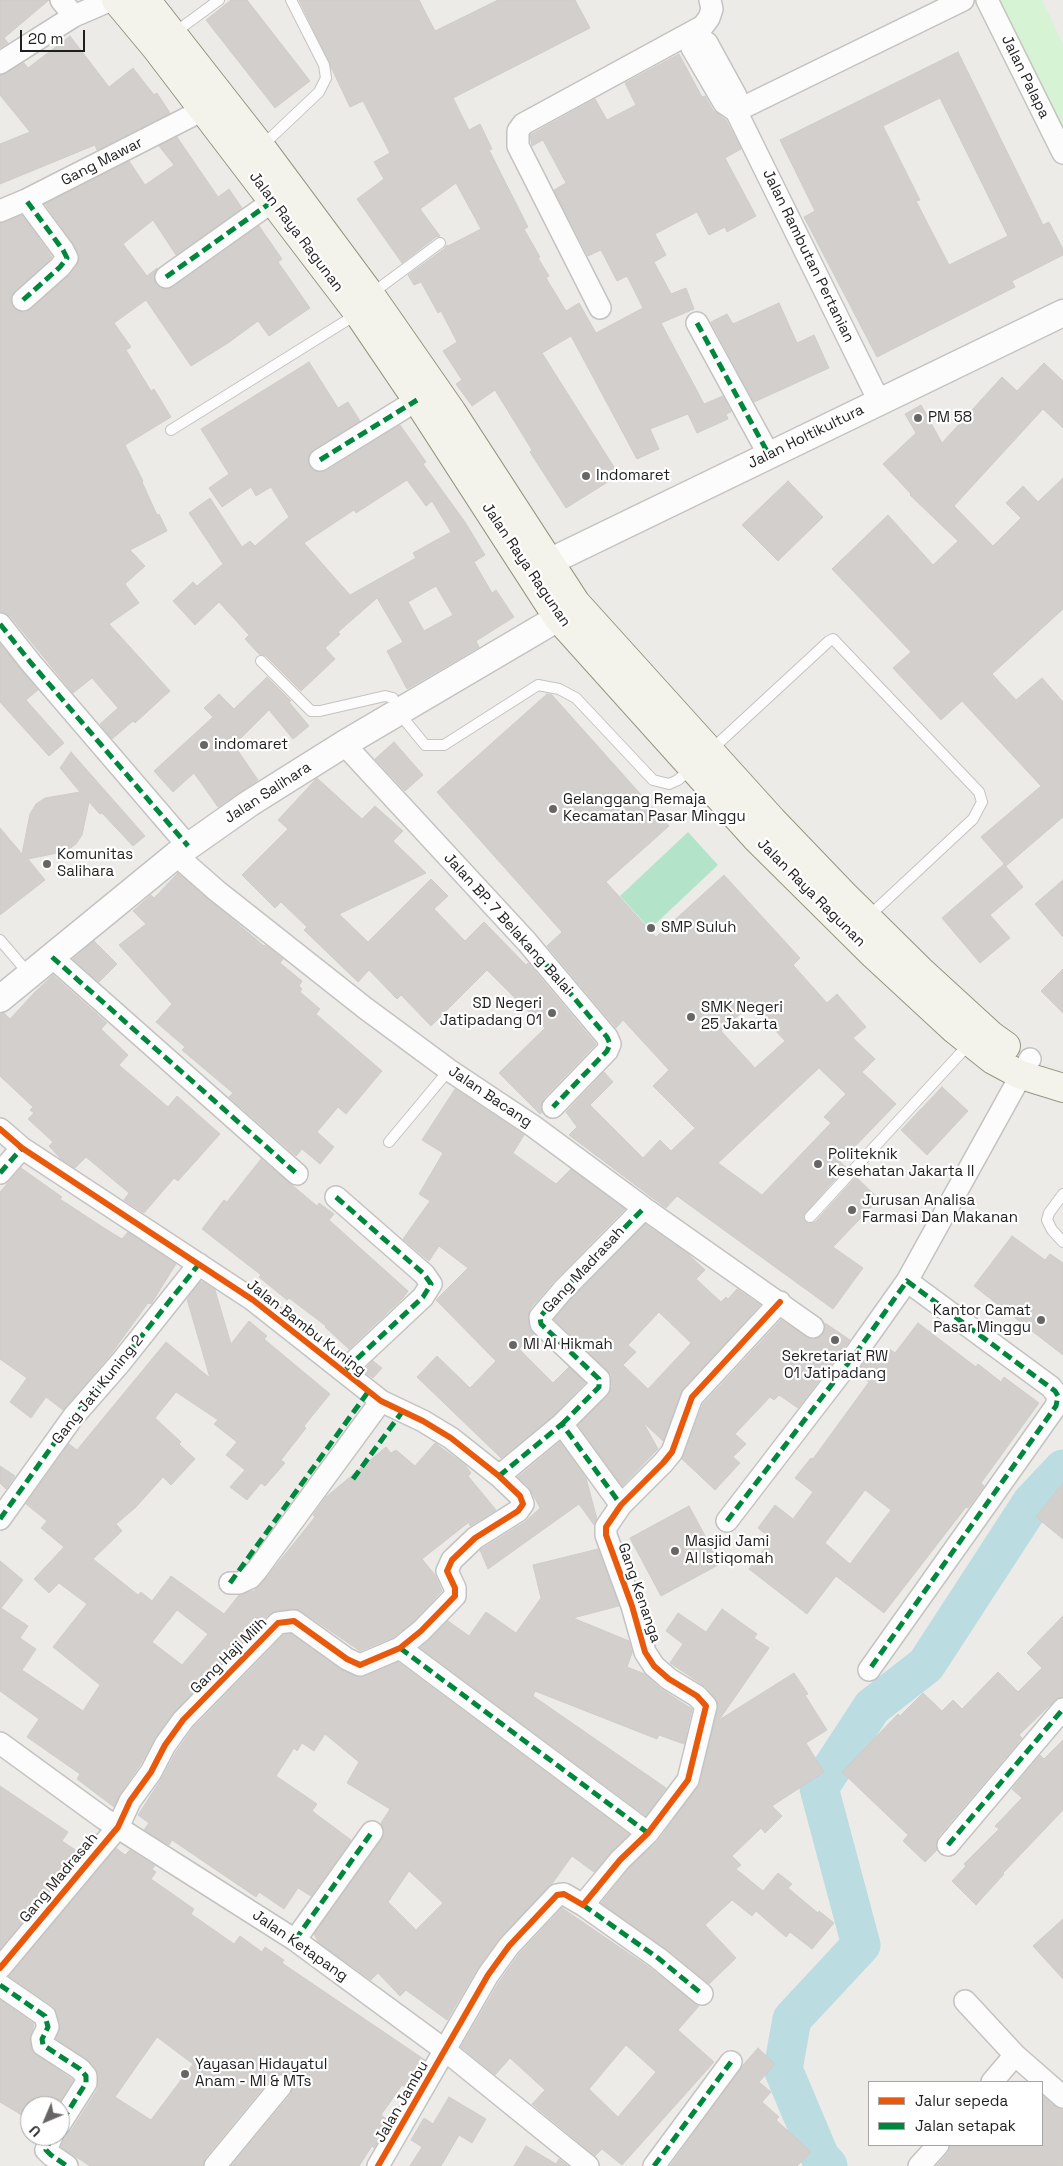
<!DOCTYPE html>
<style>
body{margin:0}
#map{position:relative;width:1063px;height:2166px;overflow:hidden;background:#edebe8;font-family:"Space Grotesk",sans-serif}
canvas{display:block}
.legend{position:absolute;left:868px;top:2081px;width:175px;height:65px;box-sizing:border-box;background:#fff;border:1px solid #a5a5a5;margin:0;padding:6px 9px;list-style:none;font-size:15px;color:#1f1f1f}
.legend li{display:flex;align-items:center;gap:10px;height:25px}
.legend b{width:25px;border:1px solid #a5a5a5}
.north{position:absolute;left:20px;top:2096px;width:50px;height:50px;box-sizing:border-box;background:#fff;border:1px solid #a5a5a5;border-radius:50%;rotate:225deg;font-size:14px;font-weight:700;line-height:20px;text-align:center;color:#1f1f1f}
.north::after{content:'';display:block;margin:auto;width:18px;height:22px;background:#676665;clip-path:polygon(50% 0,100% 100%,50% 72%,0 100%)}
.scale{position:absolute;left:20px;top:30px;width:65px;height:22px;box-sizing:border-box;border:2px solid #1f1f1f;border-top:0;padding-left:6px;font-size:15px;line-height:18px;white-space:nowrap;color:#1f1f1f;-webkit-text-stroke:4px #fff;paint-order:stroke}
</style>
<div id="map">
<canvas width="1063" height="2166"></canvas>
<ul class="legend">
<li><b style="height:6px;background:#e8590c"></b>Jalur sepeda</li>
<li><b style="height:6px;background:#00873e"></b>Jalan setapak</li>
</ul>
<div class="north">U</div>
<div class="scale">20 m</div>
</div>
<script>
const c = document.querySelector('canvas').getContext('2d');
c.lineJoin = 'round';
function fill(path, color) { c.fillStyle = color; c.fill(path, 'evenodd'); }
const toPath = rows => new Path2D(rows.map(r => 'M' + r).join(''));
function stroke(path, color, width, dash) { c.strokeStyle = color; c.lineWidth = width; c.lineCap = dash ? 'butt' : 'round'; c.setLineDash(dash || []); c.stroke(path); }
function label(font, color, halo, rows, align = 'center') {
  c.font = font + ' "Space Grotesk",sans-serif'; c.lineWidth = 4.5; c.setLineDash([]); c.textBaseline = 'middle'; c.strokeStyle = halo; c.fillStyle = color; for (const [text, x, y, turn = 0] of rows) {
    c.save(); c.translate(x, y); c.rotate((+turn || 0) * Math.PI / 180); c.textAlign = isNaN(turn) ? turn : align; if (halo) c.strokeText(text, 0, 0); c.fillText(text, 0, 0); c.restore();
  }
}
const park = toPath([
 [995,0,1042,0,1063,44,1063,139]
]);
const pitch = toPath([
 [688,832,718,865,650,929,620,896]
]);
const river = toPath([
 [828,2166,820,2157,783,2069,792,2019,861,1945,819,1788,872,1707,926,1665,1032,1502,1063,1469]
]);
const building = toPath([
 [0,0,49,0,4,38,8,43,0,48,0,0],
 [231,0,247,0,310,81,275,108,206,20,231,0],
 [299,0,419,0,435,31,498,0,575,0,590,28,453,98,469,130,480,124,492,149,489,150,528,227,524,229,540,257,538,258,549,276,546,278,566,311,579,303,596,333,643,308,627,276,617,281,601,250,588,256,554,190,566,183,543,140,532,146,530,135,595,99,607,120,636,105,625,83,679,54,702,97,705,96,713,110,726,120,741,149,725,158,756,216,727,232,725,227,709,235,697,212,655,234,666,255,654,262,671,294,686,288,694,309,661,323,704,404,723,396,731,412,726,414,728,419,697,433,688,414,650,429,659,449,637,459,571,336,542,353,619,475,566,508,530,452,532,450,495,390,472,406,456,384,462,380,443,351,457,342,441,311,438,313,421,282,414,285,408,275,444,249,447,245,448,246,481,229,456,183,420,209,440,236,436,237,402,263,357,199,384,179,374,162,390,153,363,101,350,107,299,0],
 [70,36,109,87,133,68,154,95,157,93,170,113,97,150,95,145,0,184,0,144,30,132,0,95,0,75,24,63,28,68,70,36],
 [958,52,1043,225,1049,222,1063,249,1063,255,1012,281,1015,287,877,357,804,217,815,211,780,140,958,52],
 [940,98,1008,236,949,265,916,201,920,200,883,126,940,98],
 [177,137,218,197,229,189,242,208,176,255,153,220,123,244,147,276,157,268,154,278,156,285,161,289,173,287,259,226,282,259,278,262,310,308,269,336,258,321,228,343,191,366,146,300,114,323,131,347,126,350,151,391,154,389,171,417,125,445,143,481,142,482,157,515,159,514,167,531,130,550,145,566,125,584,139,603,109,624,170,691,135,723,133,721,112,739,100,724,118,708,92,678,73,693,10,616,0,612,0,223,22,215,52,257,11,296,11,302,14,309,20,312,26,312,68,276,79,260,73,243,45,204,129,161,145,185,174,165,159,146,177,137],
 [779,303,797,343,814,335,829,368,754,402,711,322,727,314,733,324,779,303],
 [309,362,338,408,348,402,360,421,313,450,308,460,310,467,315,471,326,471,400,425,426,462,423,464,465,522,485,555,474,562,492,593,496,590,514,617,476,641,479,647,407,689,387,651,403,642,377,598,338,632,340,634,325,648,335,659,301,691,266,656,259,654,245,639,249,635,219,602,195,625,173,601,193,582,197,586,223,564,189,513,210,498,242,547,250,541,255,546,289,517,271,487,256,496,251,487,222,507,209,488,229,474,201,429,309,362],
 [407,480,426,506,432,501,451,532,413,553,416,558,350,595,304,543,354,510,356,513,407,480],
 [436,586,453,615,424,631,408,602,436,586],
 [1044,363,1063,381,1063,428,1043,409,954,506,993,546,1021,518,1006,503,1023,486,1038,502,1063,478,1063,609,992,674,1016,700,1042,678,1063,702,1063,817,1006,866,981,837,1041,786,962,701,941,720,893,668,911,652,832,569,888,515,933,565,958,541,910,495,911,494,883,464,916,433,905,414,921,405,942,443,1002,377,1017,391,1044,363],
 [788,481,823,517,778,561,742,525,788,481],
 [0,644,38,690,26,700,64,743,49,756,0,702,0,644],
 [267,677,291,701,289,702,309,726,293,739,269,710,234,745,258,780,218,807,194,773,173,792,154,771,213,717,204,708,219,694,234,709,267,677],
 [547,694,552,695,669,826,606,882,656,937,724,875,800,958,793,965,827,1003,837,994,866,1027,853,1038,875,1059,862,1072,896,1104,840,1162,846,1167,803,1216,804,1220,808,1224,815,1222,856,1177,879,1199,833,1247,863,1268,833,1309,677,1196,666,1208,569,1135,577,1127,566,1112,604,1072,613,1082,590,1105,643,1158,660,1140,671,1151,695,1128,653,1086,669,1070,623,1020,616,1028,547,946,562,932,437,792,547,694],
 [751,1004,785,1041,755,1068,721,1031,751,1004],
 [819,1068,846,1094,824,1117,831,1123,762,1195,718,1163,819,1068],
 [394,742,423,775,405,791,375,759,394,742],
 [71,752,145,836,133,846,102,813,100,814,89,802,82,835,76,844,67,851,28,859,45,880,0,915,0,828,22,854,30,814,36,804,45,798,80,792,60,768,71,752],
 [317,778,362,819,375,806,403,831,393,841,426,873,339,914,368,942,431,879,448,896,434,909,465,941,484,922,526,965,528,963,596,1044,544,1098,541,1104,542,1112,540,1114,499,1073,545,1028,487,970,431,1026,401,995,397,999,369,970,358,982,304,930,307,927,281,902,275,908,242,875,288,829,278,820,317,778],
 [1004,864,1023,887,990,915,1010,938,980,963,942,918,1004,864],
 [178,873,264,946,265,945,283,959,280,963,302,981,299,986,302,989,300,992,320,1009,316,1014,382,1071,346,1114,338,1107,317,1132,334,1147,320,1164,302,1149,296,1156,229,1097,233,1093,182,1050,185,1047,156,1022,172,1004,119,945,146,924,133,911,151,895,154,898,178,873],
 [1063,880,1063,937,1035,904,1063,880],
 [94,941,117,964,99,982,73,959,94,941],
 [1063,969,1063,1013,1041,991,1063,969],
 [53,975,107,1023,101,1029,128,1055,119,1065,168,1107,177,1096,220,1134,178,1181,174,1178,144,1213,124,1200,129,1193,86,1157,75,1168,61,1159,49,1146,53,1142,28,1119,34,1113,30,1110,33,1107,0,1076,0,1014,4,1013,10,1019,34,993,53,975],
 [942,1087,968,1111,927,1155,901,1130,942,1087],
 [455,1089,524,1135,513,1153,556,1184,571,1169,625,1209,554,1281,530,1309,528,1319,529,1326,534,1334,519,1349,553,1383,569,1367,585,1383,554,1415,501,1458,417,1377,437,1356,470,1388,496,1361,436,1300,468,1268,439,1246,429,1261,403,1239,430,1201,419,1194,443,1153,422,1140,455,1089],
 [261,1159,317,1206,319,1203,334,1214,329,1220,408,1291,403,1298,349,1349,325,1327,326,1326,289,1298,287,1300,259,1277,261,1275,202,1229,224,1200,227,1202,261,1159],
 [21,1168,62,1197,60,1199,104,1228,122,1239,128,1232,176,1264,151,1304,148,1303,111,1354,63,1410,46,1397,31,1418,10,1402,27,1378,0,1359,0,1192,21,1168],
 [645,1224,687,1253,705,1270,696,1279,721,1302,726,1297,728,1299,737,1289,760,1305,683,1389,663,1441,643,1422,658,1449,622,1486,578,1425,608,1395,612,1387,611,1374,554,1319,572,1298,645,1224],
 [659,1312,691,1343,648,1389,623,1365,636,1352,628,1345,659,1312],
 [1012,1236,1045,1260,1050,1254,1063,1263,1063,1355,974,1286,1012,1236],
 [200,1282,203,1282,215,1290,231,1344,249,1321,267,1336,264,1339,330,1394,304,1426,306,1428,281,1460,285,1463,265,1486,261,1483,247,1500,230,1487,245,1470,226,1455,237,1442,214,1424,218,1420,176,1392,155,1418,181,1442,179,1444,195,1459,171,1485,163,1477,135,1508,116,1524,122,1531,93,1559,138,1595,141,1592,152,1601,171,1576,224,1614,239,1595,254,1591,266,1578,315,1517,313,1515,326,1497,386,1447,391,1453,396,1450,415,1466,435,1443,465,1465,471,1473,468,1476,496,1510,470,1526,469,1522,422,1559,435,1575,442,1591,413,1622,394,1637,360,1651,301,1611,292,1609,276,1611,269,1614,173,1713,155,1738,140,1765,120,1794,114,1807,77,1779,80,1774,27,1737,39,1719,0,1691,0,1561,23,1580,1,1608,28,1626,20,1638,36,1649,22,1670,83,1711,100,1685,53,1647,87,1604,59,1583,49,1593,34,1579,64,1547,41,1528,47,1521,26,1504,69,1444,77,1450,166,1342,210,1378,187,1299,200,1282],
 [177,1610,208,1634,182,1665,152,1642,177,1610],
 [781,1320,813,1340,823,1334,825,1323,850,1340,798,1408,779,1395,774,1400,770,1397,735,1434,746,1444,733,1457,740,1463,715,1490,682,1459,703,1404,781,1320],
 [918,1323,976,1367,978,1364,1001,1382,1004,1377,1039,1403,981,1483,984,1486,968,1508,966,1507,884,1613,836,1576,807,1614,749,1569,772,1539,758,1528,775,1505,793,1519,813,1492,795,1478,811,1458,813,1459,869,1382,857,1373,871,1353,880,1359,888,1348,895,1353,918,1323],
 [865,1490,891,1510,850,1564,825,1543,865,1490],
 [373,1361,382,1368,373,1378,363,1371,373,1361],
 [560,1442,586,1478,597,1519,594,1525,579,1504,488,1569,480,1550,525,1522,540,1508,529,1487,518,1477,560,1442],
 [0,1466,15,1476,6,1489,0,1483,0,1466],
 [1063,1483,1063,1539,1036,1517,1063,1483],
 [689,1506,720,1564,661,1596,630,1538,689,1506],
 [598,1549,619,1606,573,1618,629,1641,632,1653,627,1667,645,1674,661,1689,692,1709,684,1744,659,1735,657,1739,535,1691,533,1696,666,1788,646,1816,420,1648,448,1621,469,1636,486,1612,516,1633,541,1598,533,1565,598,1549],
 [722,1609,757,1634,754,1638,769,1648,719,1720,794,1673,808,1694,805,1695,827,1730,806,1743,824,1772,772,1806,782,1816,765,1833,761,1828,732,1856,741,1865,736,1869,763,1891,778,1873,792,1884,788,1888,818,1913,819,1911,834,1923,812,1949,790,1932,786,1937,756,1911,752,1916,732,1900,705,1925,736,1958,709,1984,665,1948,601,1903,629,1868,658,1841,700,1783,718,1703,706,1687,670,1663,683,1644,666,1631,678,1613,706,1632,722,1609],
 [1063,1616,1063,1697,1054,1701,1019,1735,1022,1738,938,1837,936,1843,937,1850,925,1862,903,1841,908,1835,842,1772,898,1714,900,1716,923,1693,942,1711,953,1700,962,1709,998,1672,1018,1692,1042,1668,1027,1653,1063,1616],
 [291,1634,340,1669,355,1676,365,1676,398,1662,629,1834,594,1872,572,1856,551,1885,499,1939,477,1969,447,2020,406,1990,400,1996,378,1973,371,1980,318,1942,314,1934,382,1839,384,1833,381,1823,390,1809,347,1783,359,1762,325,1734,314,1751,302,1743,297,1751,294,1748,276,1776,317,1804,312,1811,351,1840,311,1896,298,1888,284,1909,259,1892,256,1897,172,1840,169,1845,144,1830,149,1823,138,1815,162,1778,176,1752,193,1728,284,1635,291,1634],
 [409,1871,443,1903,416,1930,388,1902,409,1871],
 [1063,1740,1063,1810,1003,1873,1004,1874,976,1905,952,1881,966,1866,964,1864,999,1829,995,1826,1022,1798,1012,1789,1040,1755,1044,1759,1063,1740],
 [0,1786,68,1832,62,1841,80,1853,0,1949,0,1786],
 [116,1848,125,1855,130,1850,155,1866,152,1869,156,1872,151,1879,194,1909,191,1914,234,1944,240,1936,262,1952,265,1947,284,1960,282,1963,425,2060,408,2089,402,2085,381,2115,389,2121,374,2148,372,2146,359,2166,231,2166,291,2094,293,2088,292,2081,289,2076,283,2074,271,2078,205,2158,203,2166,90,2166,61,2147,64,2135,71,2131,97,2090,98,2075,95,2068,87,2059,56,2039,60,2024,57,2013,53,2006,9,1976,116,1848],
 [157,2037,193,2064,151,2120,115,2097,157,2037],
 [562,1908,650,1968,699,2006,678,2030,714,2062,622,2165,602,2149,595,2156,532,2104,545,2090,510,2058,495,2075,461,2047,499,1982,519,1954,562,1908],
 [626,2045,656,2072,618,2117,589,2089,626,2045],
 [1063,1919,1063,1979,1033,1946,1063,1919],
 [0,2000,34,2024,30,2040,33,2052,73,2080,57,2106,30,2106,30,2120,0,2102,0,2000],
 [758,2048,775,2064,759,2082,771,2092,762,2102,779,2117,776,2120,811,2152,797,2166,670,2166,743,2065,758,2048],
 [1042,2095,1055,2106,1063,2110,1063,2166,936,2166,948,2153,950,2145,1042,2145,1042,2095],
 [449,2097,486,2119,472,2143,459,2135,441,2166,410,2166,422,2147,411,2140,424,2118,433,2124,449,2097],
 [526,2146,556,2164,559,2159,568,2166,514,2166,526,2146]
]);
const service = toPath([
 [174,33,219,0],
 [262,146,319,92,326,78,324,65,291,0],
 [371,294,440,243],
 [171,430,357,314],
 [261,661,311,711,320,711,385,696,393,698,399,713,425,745,444,745,538,685,559,689,576,698,653,780,669,784,678,780,691,768],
 [711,750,829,641,833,639,979,792,982,802,973,819,868,917],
 [0,940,29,974],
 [389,1142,449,1070],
 [1063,1194,1049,1213,1047,1220,1052,1230,1063,1242],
 [810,1217,970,1043]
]);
const minor = toPath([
 [61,0,74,16],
 [987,0,1063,153],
 [693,33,707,43,736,96,736,111,879,401],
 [693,33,692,48,724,103,736,111],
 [0,63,74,16,111,0],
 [736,111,963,0],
 [0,211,26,200,203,110],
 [166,277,273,201],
 [23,300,60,267,67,258,63,250,26,200],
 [600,308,518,146,518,131,523,124,536,117,703,26,709,18,712,9,710,0],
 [697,323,769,455],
 [320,460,417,400],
 [0,624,31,663,188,846],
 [344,744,527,942,607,1037,610,1044,607,1051,553,1107],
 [176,855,217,891,365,1008,449,1070,533,1126,644,1208,813,1327],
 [52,957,297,1174],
 [0,1129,22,1148,253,1300,381,1401,423,1421,451,1438,499,1476,520,1496,523,1504,518,1511,475,1538,452,1560,447,1571,455,1588,455,1596,421,1631,400,1648,360,1665,347,1659,294,1621,278,1623,183,1720,165,1745,151,1772,130,1801,118,1827,0,1968],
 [0,1173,22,1148],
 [336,1197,424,1274,431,1284,423,1297,344,1371],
 [562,1424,599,1387,599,1379,541,1324,540,1317,563,1290,644,1208],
 [499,1476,562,1424,621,1505],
 [0,1519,73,1417,121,1362,199,1264],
 [727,1521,856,1353,907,1281,1030,1059],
 [230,1583,239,1583,250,1578,257,1570,381,1401],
 [400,1648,648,1833],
 [869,1670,1056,1406,1058,1396,1051,1387,907,1281],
 [0,1743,103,1818,295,1940,446,2051,588,2166],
 [948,1845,1063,1709],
 [583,1905,658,1958,702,1994],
 [295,1940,372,1832],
 [0,1985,45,2016,48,2027,42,2039,43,2045,80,2069,86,2076,86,2083,60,2124],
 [965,2001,1015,2055,1063,2097],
 [992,2082,1015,2055],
 [52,2136,46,2150,51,2155,67,2166],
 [215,2166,281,2086],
 [378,2166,488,1975,509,1946,557,1895,564,1894,583,1905,620,1860,648,1833,688,1780,706,1706,697,1696,669,1679,654,1666,645,1652,632,1606,606,1535,606,1527,621,1505,663,1463,672,1452,692,1397,780,1302],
 [654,2166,731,2062],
 [919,2166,938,2145]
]);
const tertiary = toPath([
 [549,562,1063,313],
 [0,999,176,855,250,803,344,744,558,618]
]);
const secondary = toPath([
 [116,0,156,48,358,313,417,400,558,618,755,837,874,955,954,1029,993,1060,1021,1075,1063,1088],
 [146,0,261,147,370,294,452,412,576,603,773,821,843,894,920,970,992,1036,1006,1046]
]);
const quiet = toPath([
 [166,277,273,201],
 [23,300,60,267,67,258,63,250,26,200],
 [697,323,769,455],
 [320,460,417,400],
 [0,624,31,663,188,846],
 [527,942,607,1037,610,1044,607,1051,553,1107],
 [52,957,297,1174],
 [0,1173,22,1148],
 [336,1197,424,1274,431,1284,423,1297,344,1371],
 [562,1424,599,1387,599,1379,541,1324,540,1317,563,1290,644,1208],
 [499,1476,562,1424,621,1505],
 [353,1479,402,1412],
 [0,1519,73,1417,121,1362,199,1264],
 [727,1521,856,1353,907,1281,1055,1391,1058,1396,1056,1406,869,1670],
 [230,1583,368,1392],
 [400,1648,648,1833],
 [948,1845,1063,1709],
 [583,1905,658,1958,702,1994],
 [295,1940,372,1832],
 [0,1985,45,2016,48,2027,42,2039,43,2045,80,2069,86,2076,86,2083,60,2124],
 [52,2136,46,2150,51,2155,67,2166],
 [654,2166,731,2062]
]);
const cycleway = toPath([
 [0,1129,22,1148,253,1300,381,1401,423,1421,451,1438,499,1476,520,1496,523,1504,518,1511,475,1538,452,1560,447,1571,455,1588,455,1596,421,1631,400,1648,360,1665,347,1659,294,1621,278,1623,183,1720,165,1745,151,1772,130,1801,118,1827,0,1968],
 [378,2166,488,1975,509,1946,557,1895,564,1894,583,1905,620,1860,648,1833,688,1780,706,1706,697,1696,669,1679,654,1666,645,1652,632,1606,606,1535,606,1527,621,1505,663,1463,672,1452,692,1397,780,1302]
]);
const markers = [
 [918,418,5,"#676665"],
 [586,476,5,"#676665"],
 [204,745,5,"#676665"],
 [553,809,5,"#676665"],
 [47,864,5,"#676665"],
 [651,928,5,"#676665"],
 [552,1013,5,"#676665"],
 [691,1017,5,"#676665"],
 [818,1164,5,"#676665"],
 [852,1210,5,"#676665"],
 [1041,1320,5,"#676665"],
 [835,1340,5,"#676665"],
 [513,1345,5,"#676665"],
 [675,1551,5,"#676665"],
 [185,2074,5,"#676665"]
];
const streetNames = [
 ["Jalan Palapa",1025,77,64],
 ["Gang Mawar",102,162,-27],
 ["Jalan Raya Ragunan",296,232,53],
 ["Jalan Rambutan Pertanian",808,256,64],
 ["Jalan Holtikultura",806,437,-26],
 ["Jalan Raya Ragunan",526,565,56],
 ["Jalan Salihara",268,793,-33],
 ["Jalan Raya Ragunan",811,893,45],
 ["Jalan BP. 7 Belakang Balai",508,924,48],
 ["Jalan Bacang",490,1097,34],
 ["Gang Madrasah",584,1270,-47],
 ["Jalan Bambu Kuning",306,1328,38],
 ["Gang Jati Kuning 2",98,1390,-51],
 ["Gang Kenanga",639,1593,71],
 ["Gang Haji Miih",229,1656,-45],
 ["Gang Madrasah",59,1878,-50],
 ["Jalan Ketapang",300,1946,35],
 ["Jalan Jambu",402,2102,-60]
];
const poiNames = [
 ["PM 58",928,418],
 ["Indomaret",596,476],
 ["indomaret",214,745],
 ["Gelanggang Remaja",563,800],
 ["Kecamatan Pasar Minggu",563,817],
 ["Komunitas",57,855],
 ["Salihara",57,872],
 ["SMP Suluh",661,928],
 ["SD Negeri",542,1004,"right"],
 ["Jatipadang 01",542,1021,"right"],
 ["SMK Negeri",701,1008],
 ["25 Jakarta",701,1025],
 ["Politeknik",828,1155],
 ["Kesehatan Jakarta II",828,1172],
 ["Jurusan Analisa",862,1201],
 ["Farmasi Dan Makanan",862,1218],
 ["Kantor Camat",1031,1311,"right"],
 ["Pasar Minggu",1031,1328,"right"],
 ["MI Al Hikmah",523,1345],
 ["Sekretariat RW",835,1357,"center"],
 ["01 Jatipadang",835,1374,"center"],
 ["Masjid Jami",685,1542],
 ["Al Istiqomah",685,1559],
 ["Yayasan Hidayatul",195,2065],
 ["Anam - MI & MTs",195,2082]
];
fill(park, '#d6f3d4');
fill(pitch, '#b3e4ca');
stroke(river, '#bbdce0', 39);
fill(building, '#d2cfcc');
stroke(building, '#d0ccc9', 1);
stroke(service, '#c4c3c2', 12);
stroke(minor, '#c4c3c2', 24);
stroke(tertiary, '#c4c3c2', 29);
stroke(secondary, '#979680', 30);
stroke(service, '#fcfcfc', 10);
stroke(minor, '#fcfcfc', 21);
stroke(tertiary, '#fcfcfc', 26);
stroke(secondary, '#f4f3eb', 28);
stroke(quiet, '#00873e', 5, [10, 5]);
stroke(cycleway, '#e8590c', 6);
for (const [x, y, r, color] of markers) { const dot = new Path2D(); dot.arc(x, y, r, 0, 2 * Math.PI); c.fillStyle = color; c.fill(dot); stroke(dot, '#fff', 2); }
label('15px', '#1f1f1f', '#fff', streetNames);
label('15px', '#1f1f1f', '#fff', poiNames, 'left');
</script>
